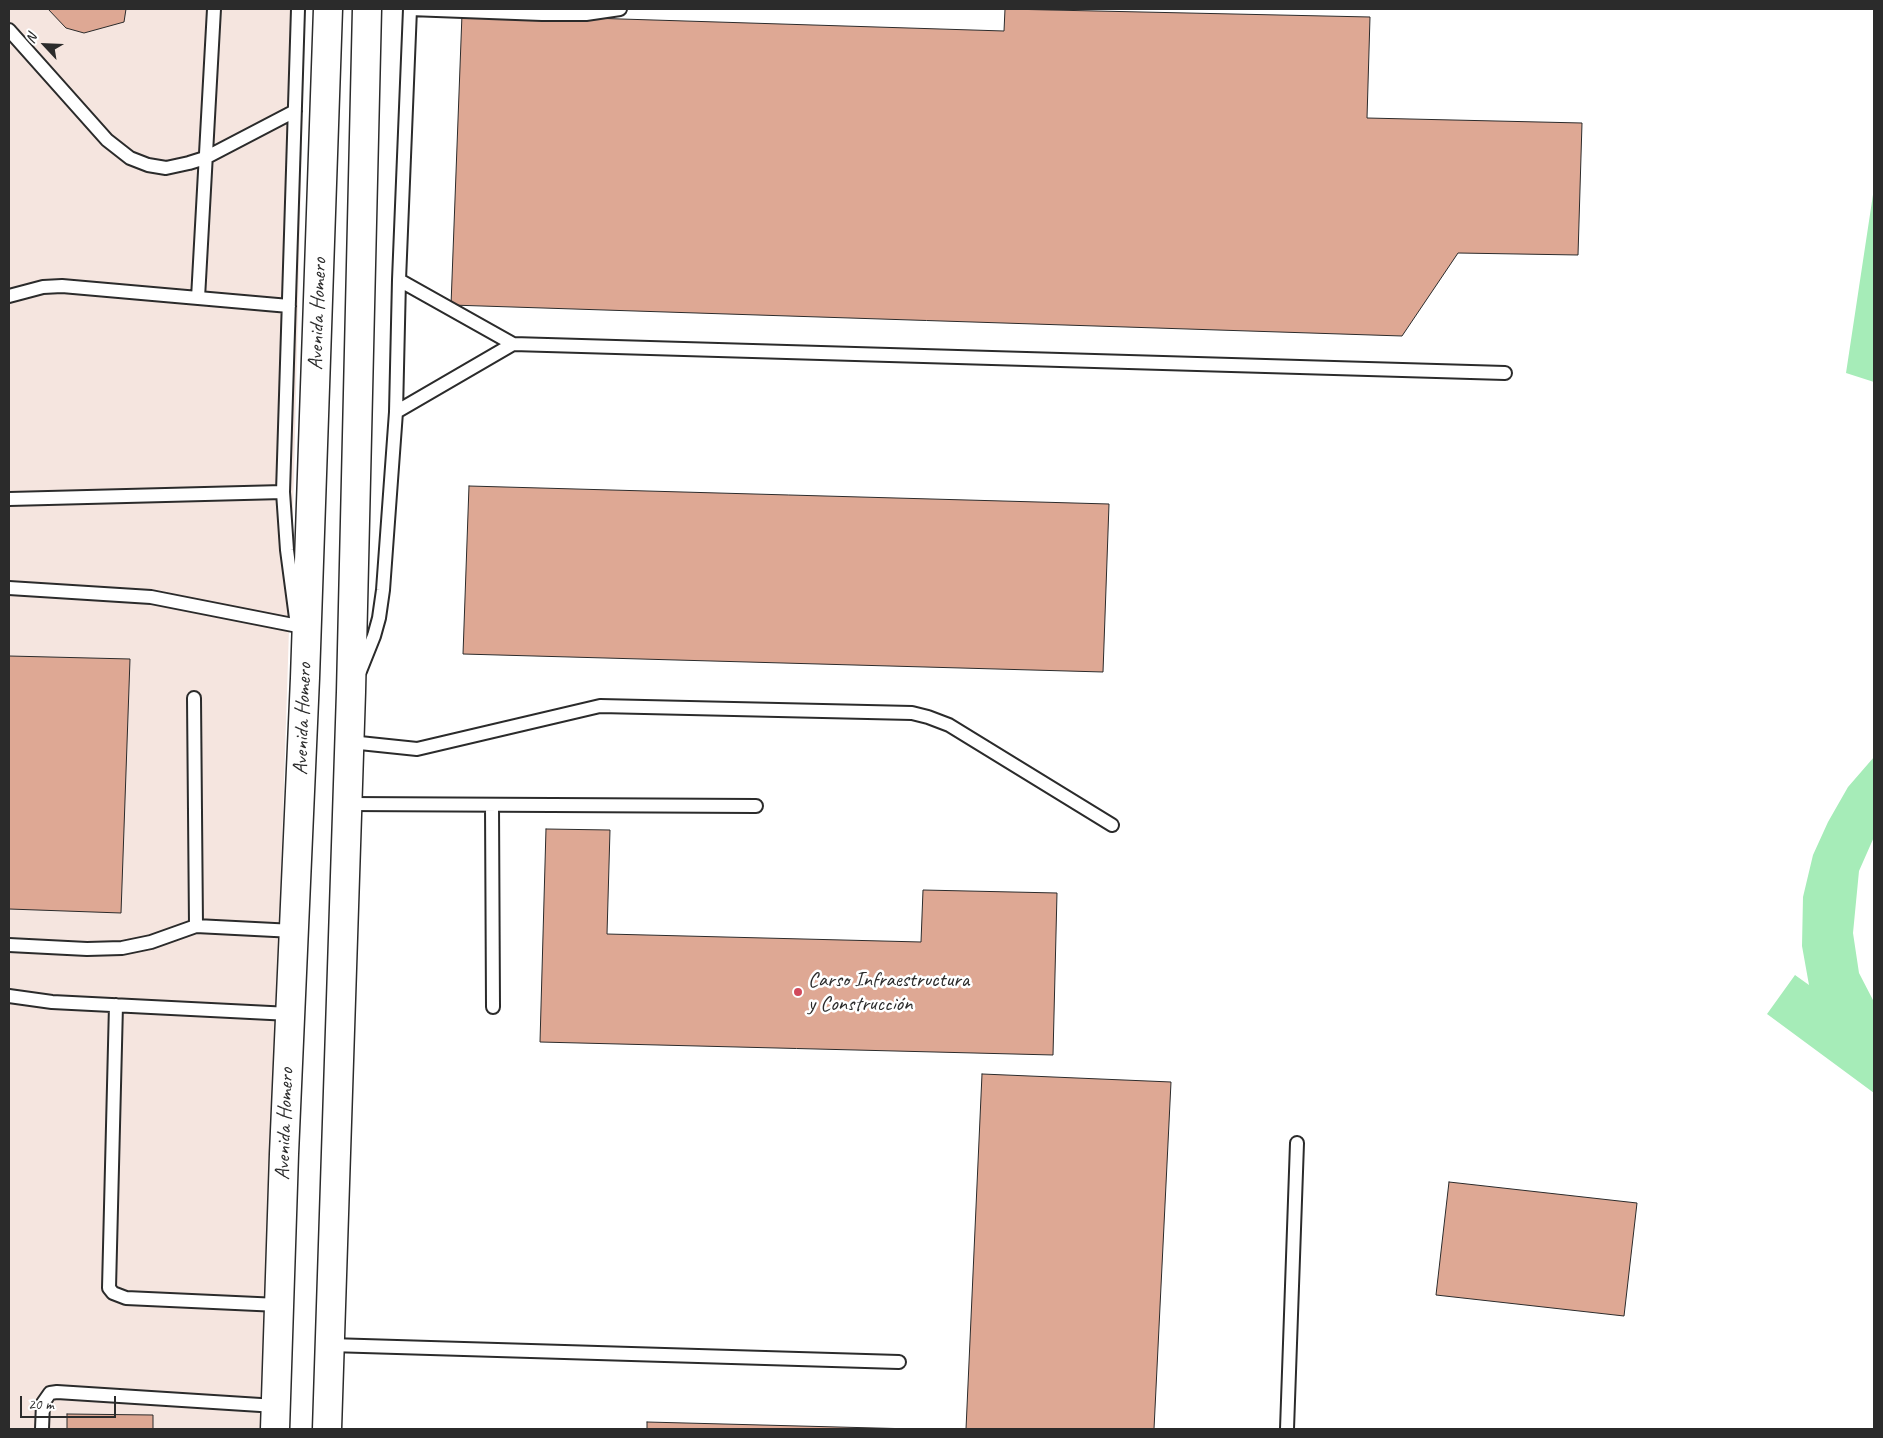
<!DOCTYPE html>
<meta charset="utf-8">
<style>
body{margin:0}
#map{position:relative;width:1883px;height:1438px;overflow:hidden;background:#fff;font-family:Caveat,sans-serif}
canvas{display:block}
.frame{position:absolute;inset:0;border:10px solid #2b2b2b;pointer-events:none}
.north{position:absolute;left:20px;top:20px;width:50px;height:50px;-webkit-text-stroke:4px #fff;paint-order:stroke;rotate:295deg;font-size:14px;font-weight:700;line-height:20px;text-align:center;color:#2b2b2b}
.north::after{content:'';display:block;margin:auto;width:18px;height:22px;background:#2b2b2b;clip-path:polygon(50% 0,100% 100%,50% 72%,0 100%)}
.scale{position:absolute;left:20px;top:1396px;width:96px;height:22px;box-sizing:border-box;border:2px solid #2b2b2b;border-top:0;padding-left:6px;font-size:15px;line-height:18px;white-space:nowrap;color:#2b2b2b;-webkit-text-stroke:4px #fff;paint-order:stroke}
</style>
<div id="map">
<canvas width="1883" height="1438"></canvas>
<div class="frame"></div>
<div class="north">N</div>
<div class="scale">20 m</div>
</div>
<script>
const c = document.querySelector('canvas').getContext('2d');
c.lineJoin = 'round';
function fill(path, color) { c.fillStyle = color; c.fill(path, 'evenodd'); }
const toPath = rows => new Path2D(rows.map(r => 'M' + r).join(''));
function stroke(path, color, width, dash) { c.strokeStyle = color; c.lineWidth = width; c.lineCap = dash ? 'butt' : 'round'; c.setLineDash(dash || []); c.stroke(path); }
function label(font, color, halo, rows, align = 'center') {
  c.font = font + ' Caveat,sans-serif'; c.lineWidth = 5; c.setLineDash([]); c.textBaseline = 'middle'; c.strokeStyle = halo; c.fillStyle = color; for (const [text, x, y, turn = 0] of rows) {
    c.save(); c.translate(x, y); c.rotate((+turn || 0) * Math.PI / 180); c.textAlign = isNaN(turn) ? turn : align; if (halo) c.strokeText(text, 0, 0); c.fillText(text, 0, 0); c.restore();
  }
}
const built = toPath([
 [9,9,305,9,294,476,263,1429,9,1429]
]);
const green = toPath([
 [1874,188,1874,382,1846,373],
 [1874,757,1874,837,1859,871,1853,933,1859,973,1874,1002,1874,1093,1767,1014,1795,975,1809,985,1802,946,1803,897,1813,855,1828,822,1848,787]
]);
const building = toPath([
 [48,9,126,9,124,22,84,33,66,28,48,9],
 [1005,9,1370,17,1367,118,1582,123,1578,255,1458,253,1402,336,451,305,462,14,1004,31,1005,9],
 [469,486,1109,504,1103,672,463,654,469,486],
 [9,656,130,659,121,913,9,909,9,656],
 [546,829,610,830,607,934,921,942,923,890,1057,893,1053,1055,540,1042,546,829],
 [982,1074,1171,1082,1154,1429,966,1429,982,1074],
 [1449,1182,1637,1203,1624,1316,1436,1295,1449,1182],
 [67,1414,153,1415,153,1429,67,1429,67,1414],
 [647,1422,914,1429,647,1429,647,1422]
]);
const lane = toPath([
 [410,9,542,14,586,14,620,9],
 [9,30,107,140,130,158,148,165,166,168,189,163,205,158,295,111],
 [399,280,513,344,1505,373],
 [9,296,43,287,62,286,289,306],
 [198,298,214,9],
 [396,412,513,344],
 [9,499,283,492],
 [9,588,151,597,298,626],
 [296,618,287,550,283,492,298,9],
 [360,671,374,636,379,618,383,590,396,412,399,280,410,9],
 [194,698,196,926],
 [350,742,417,749,600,706,912,713,928,717,949,725,1112,825],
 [348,804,756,806],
 [492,805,493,1007],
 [9,945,87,949,122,948,151,942,196,926,294,931],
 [9,996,52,1002,290,1014],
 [116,1005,109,1288,113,1293,126,1298,279,1305],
 [330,1345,899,1362],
 [42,1429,43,1403,50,1393,57,1392,276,1406],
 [1287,1429,1297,1143]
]);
const primary = toPath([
 [275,1429,284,1154,305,678,328,9],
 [327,1429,351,692,367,9]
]);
const markers = [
 [798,992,5,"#d1495b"]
];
const streetNames = [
 ["Avenida Homero",318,314,-88],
 ["Avenida Homero",303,719,-88],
 ["Avenida Homero",285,1124,-88]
];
const poiNames = [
 ["Carso Infraestructura",808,980],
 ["y Construcción",808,1004]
];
fill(built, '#f5e5df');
fill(green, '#a6ecb8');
fill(building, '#dea894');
stroke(building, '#2b2b2b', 1);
stroke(lane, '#2b2b2b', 16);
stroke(primary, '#2b2b2b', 31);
stroke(lane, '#fff', 12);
stroke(primary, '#fff', 28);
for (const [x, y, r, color] of markers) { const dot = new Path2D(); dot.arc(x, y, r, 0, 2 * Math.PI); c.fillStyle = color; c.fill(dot); stroke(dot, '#fff', 2); }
label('21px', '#2b2b2b', '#fff', streetNames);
label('21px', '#2b2b2b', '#fff', poiNames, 'left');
</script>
